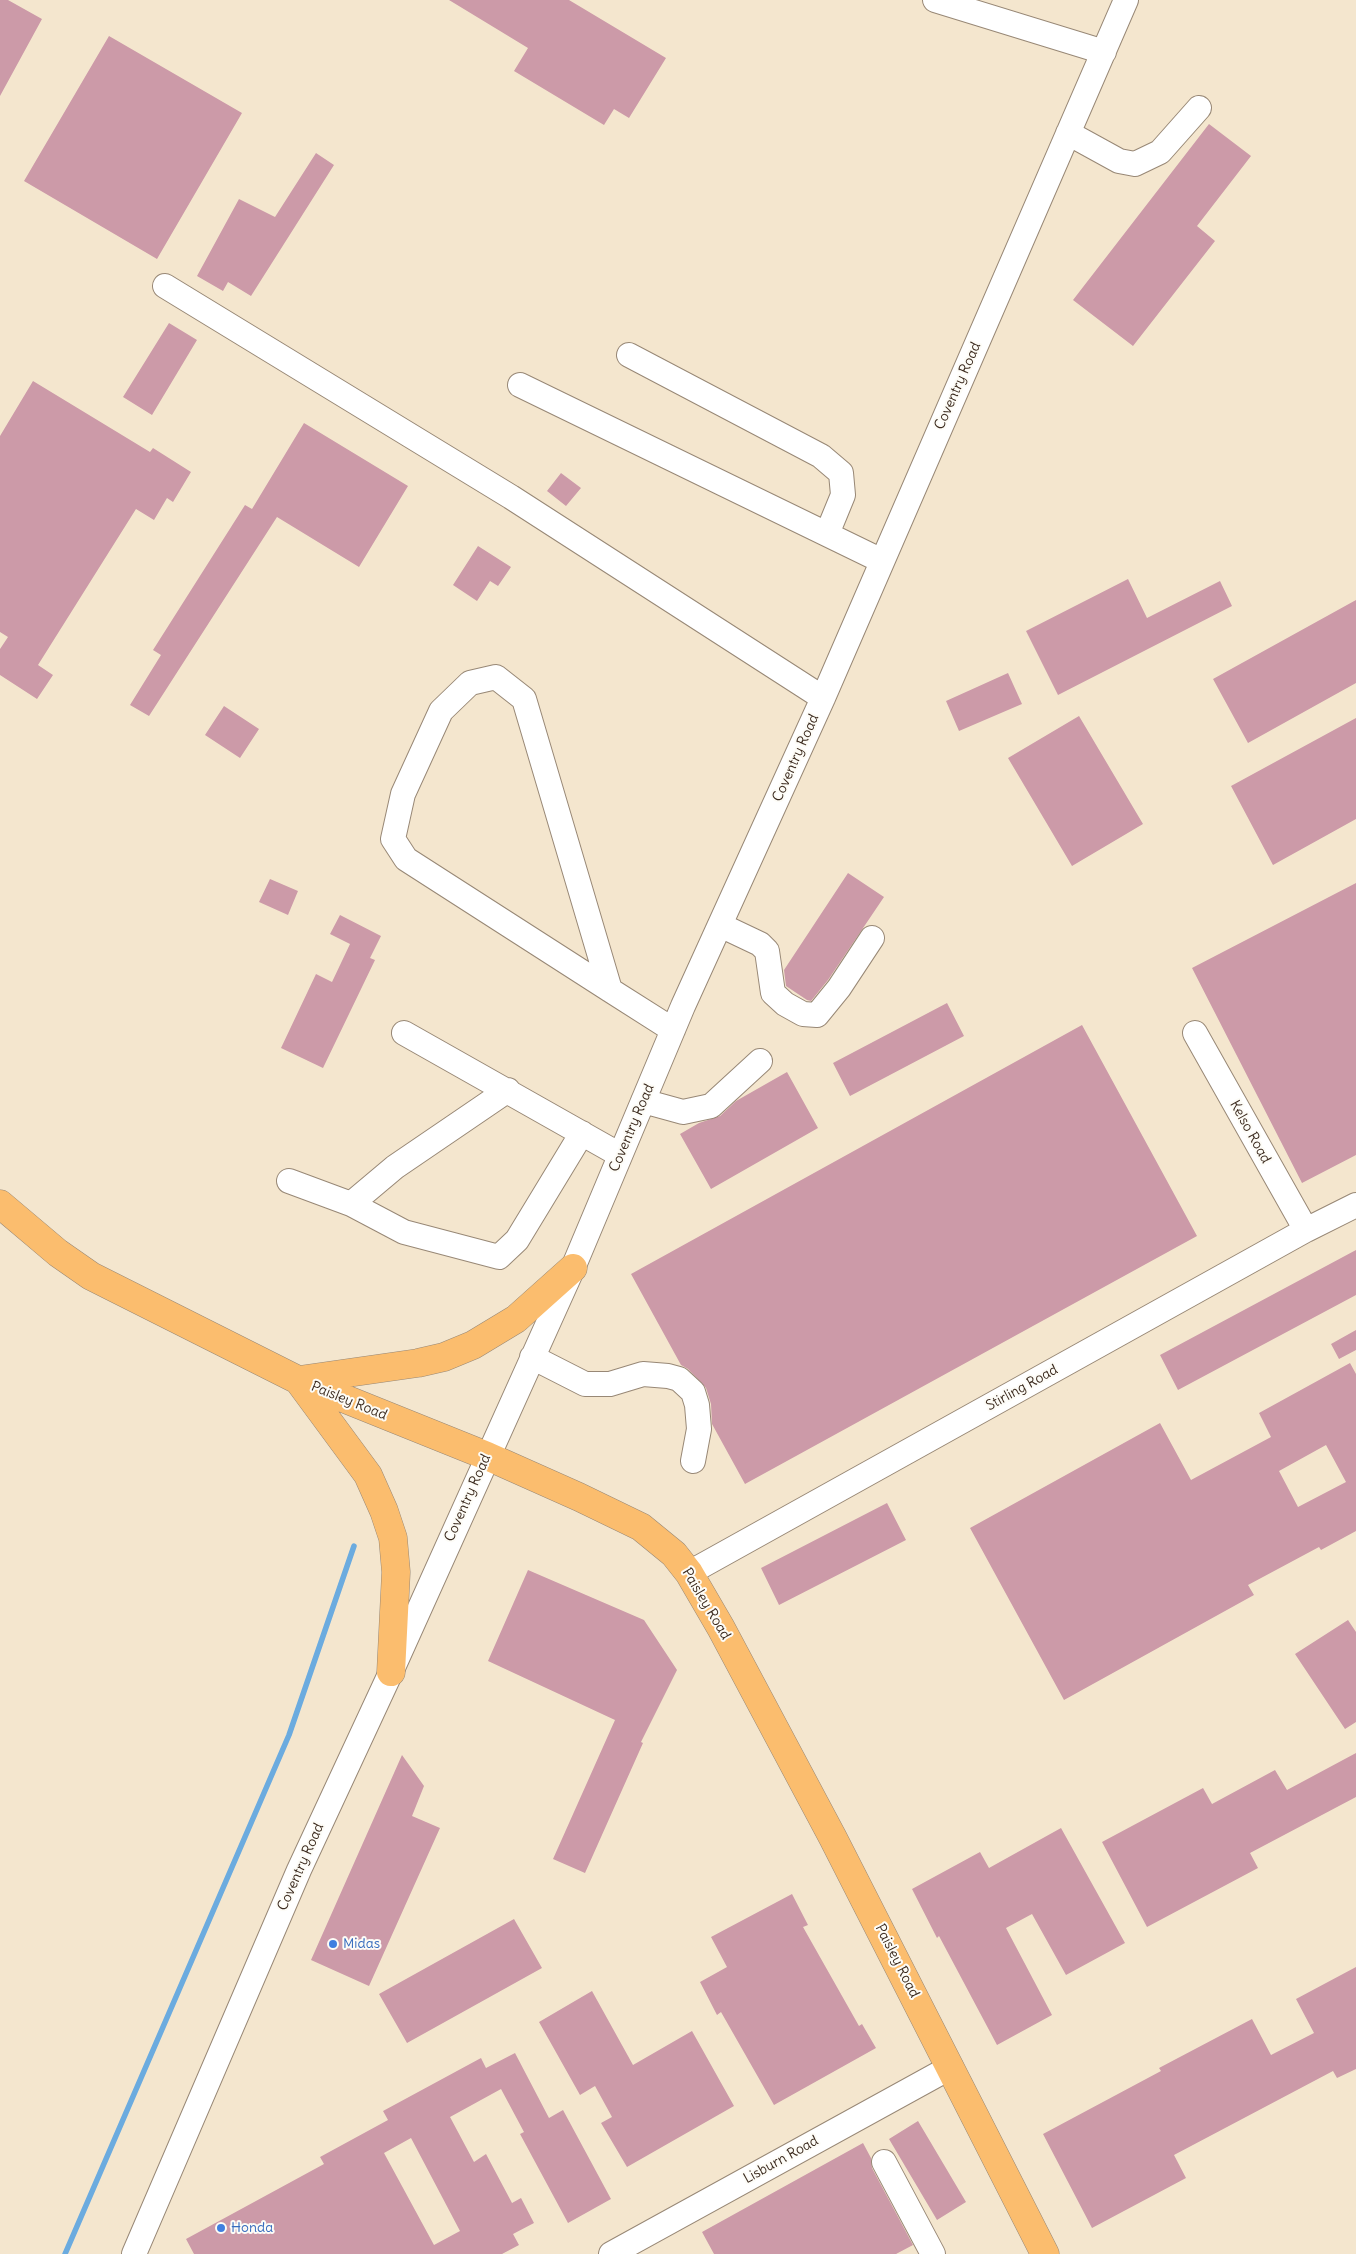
<!DOCTYPE html>
<style>
body{margin:0}
canvas{display:block;background:#f4e6ce}
</style>
<canvas width="1356" height="2254"></canvas>
<script>
const c = document.querySelector('canvas').getContext('2d');
c.lineJoin = 'round';
const toPath = rows => new Path2D(rows.map(r => 'M' + r).join(''));
function stroke(path, color, width, dash) { c.strokeStyle = color; c.lineWidth = width; c.lineCap = dash ? 'butt' : 'round'; c.setLineDash(dash || []); c.stroke(path); }
function fill(path, color) { c.fillStyle = color; c.fill(path, 'evenodd'); }
function label(font, color, halo, rows, align = 'center') {
  c.font = font + ' Delius,sans-serif'; c.lineWidth = 4; c.setLineDash([]); c.textBaseline = 'middle'; c.strokeStyle = halo; c.fillStyle = color; for (const [text, x, y, turn = 0] of rows) {
    c.save(); c.translate(x, y); c.rotate((+turn || 0) * Math.PI / 180); c.textAlign = isNaN(turn) ? turn : align; if (halo) c.strokeText(text, 0, 0); c.fillText(text, 0, 0); c.restore();
  }
}
const stream = toPath([
 [65,2254,289,1735,354,1546]
]);
const building = toPath([
 [0,0,8,0,42,19,0,96],
 [449,0,569,0,666,58,629,118,614,109,604,125,514,71,528,48],
 [109,36,242,113,157,259,24,181],
 [1209,124,1251,156,1197,226,1215,241,1133,346,1073,300],
 [316,153,334,165,251,296,228,282,223,291,197,276,239,199,275,217],
 [169,323,197,340,152,415,123,397],
 [33,381,150,452,153,448,191,472,173,502,167,498,154,520,136,509,38,665,53,675,37,699,0,675,0,649,8,637,0,632,0,436],
 [304,423,408,486,359,567,277,517,149,716,130,705,161,655,153,650,245,505,252,509],
 [561,473,581,488,566,506,547,491],
 [478,546,511,567,498,586,490,581,477,601,453,585],
 [1128,579,1147,618,1220,581,1232,606,1058,695,1026,631],
 [1356,600,1356,683,1248,743,1213,679],
 [1008,673,1022,704,959,731,946,701],
 [224,706,259,729,240,758,205,735],
 [1079,716,1143,824,1072,866,1008,758],
 [1356,718,1356,819,1273,865,1231,786],
 [848,873,884,897,828,980,811,1001,807,1000,786,986,784,970],
 [270,879,298,891,288,915,259,902],
 [1356,883,1356,1155,1302,1183,1192,968],
 [340,915,381,936,370,958,375,960,323,1068,281,1048,316,974,332,982,350,944,330,934],
 [947,1003,964,1036,850,1096,833,1063],
 [1082,1025,1197,1236,745,1484,712,1424,711,1404,706,1388,688,1369,681,1365,631,1274],
 [787,1072,818,1128,711,1189,680,1134,699,1123,720,1116,736,1101],
 [1356,1250,1356,1295,1178,1390,1160,1355],
 [1356,1330,1356,1350,1339,1359,1331,1344],
 [1350,1363,1356,1374,1356,1531,1321,1550,1319,1547,1248,1585,1254,1595,1064,1700,970,1528,1160,1423,1191,1480,1271,1437,1259,1413],
 [1326,1445,1346,1482,1298,1507,1279,1471],
 [887,1503,906,1540,779,1605,761,1568],
 [528,1570,644,1620,677,1670,641,1742,643,1743,585,1873,553,1859,615,1720,488,1661],
 [1348,1620,1356,1632,1356,1722,1345,1729,1295,1654],
 [1356,1753,1356,1797,1250,1853,1258,1868,1147,1927,1102,1842,1203,1788,1212,1804,1275,1770,1287,1790],
 [402,1755,424,1786,412,1816,440,1828,369,1986,311,1960],
 [1061,1828,1125,1943,1066,1975,1032,1914,1006,1928,1052,2015,997,2045,939,1936,937,1938,912,1889,980,1852,989,1868],
 [792,1894,808,1925,803,1927,859,2026,862,2024,876,2048,774,2105,721,2012,717,2015,700,1982,727,1967,711,1937],
 [514,1919,542,1968,407,2043,379,1994],
 [1356,1967,1356,2069,1337,2078,1333,2071,1174,2155,1186,2178,1092,2228,1043,2134,1161,2071,1159,2068,1252,2019,1271,2055,1314,2033,1296,1999],
 [592,1991,633,2065,692,2031,734,2106,627,2167,601,2123,612,2117,595,2086,580,2095,539,2022],
 [515,2053,549,2118,563,2110,611,2199,568,2223,520,2134,524,2132,501,2089,450,2117,474,2162,486,2154,512,2203,521,2198,534,2223,513,2234,519,2245,502,2254,194,2254,186,2239,324,2164,320,2157,388,2120,383,2111,481,2058,486,2068],
 [411,2138,460,2231,434,2245,384,2153],
 [918,2121,966,2202,937,2220,889,2139],
 [863,2143,871,2158,872,2168,913,2245,896,2254,714,2254,702,2232]
]);
const minor = toPath([
 [935,0,1104,52],
 [1068,133,1119,161,1135,164,1160,152,1199,108],
 [165,286,511,497,823,698],
 [629,355,821,456,841,473,843,495,827,534],
 [520,385,882,561],
 [720,925,760,944,767,951,773,993,785,1004,803,1014,817,1015,839,988,872,938],
 [610,990,524,699,496,677,470,683,441,711,403,794,393,839,406,859,610,990,673,1030],
 [404,1033,620,1155],
 [1195,1033,1306,1230],
 [643,1101,683,1112,711,1106,760,1061],
 [289,1181,351,1204,395,1167,508,1090],
 [351,1204,404,1232,499,1257,517,1240,582,1133],
 [532,1357,585,1384,610,1384,643,1374,668,1376,679,1379,693,1392,697,1405,699,1429,693,1461],
 [689,1573,1306,1230,1356,1205],
 [884,2162,933,2254],
 [134,2254,299,1870,391,1672,573,1268,683,1006,823,698,1126,0],
 [611,2254,951,2067]
]);
const major = toPath([
 [0,1204,58,1253,91,1276,298,1380,487,1456,579,1497,641,1527,674,1554,689,1573,721,1628,833,1838,1045,2254],
 [298,1380,368,1475,384,1511,393,1538,396,1572,391,1672],
 [299,1380,418,1363,444,1357,473,1345,516,1319,573,1268]
]);
const markers = [
 [333,1944,5,"#3f7fe0"],
 [221,2228,5,"#3f7fe0"]
];
const streetNames = [
 ["Coventry Road",958,386,-66],
 ["Coventry Road",796,758,-66],
 ["Coventry Road",632,1128,-67],
 ["Kelso Road",1250,1132,61],
 ["Stirling Road",1022,1388,-29],
 ["Paisley Road",349,1401,22],
 ["Coventry Road",468,1498,-66],
 ["Paisley Road",706,1604,59],
 ["Coventry Road",301,1867,-66],
 ["Paisley Road",897,1961,63],
 ["Lisburn Road",781,2160,-29]
];
const shopNames = [
 ["Midas",343,1944],
 ["Honda",231,2228]
];
stroke(stream, '#6babdf', 5.5);
fill(building, '#cc9aa8');
stroke(minor, '#988876', 26);
stroke(major, '#988876', 29);
stroke(minor, '#fff', 24);
stroke(major, '#fbbd6e', 28);
for (const [x, y, r, color] of markers) { const dot = new Path2D(); dot.arc(x, y, r, 0, 2 * Math.PI); c.fillStyle = color; c.fill(dot); stroke(dot, '#fdfcf7', 2); }
label('14px', '#3b2a1e', '#fdfcf7', streetNames);
label('14px', '#366cbe', '#fdfcf7', shopNames, 'left');
</script>
